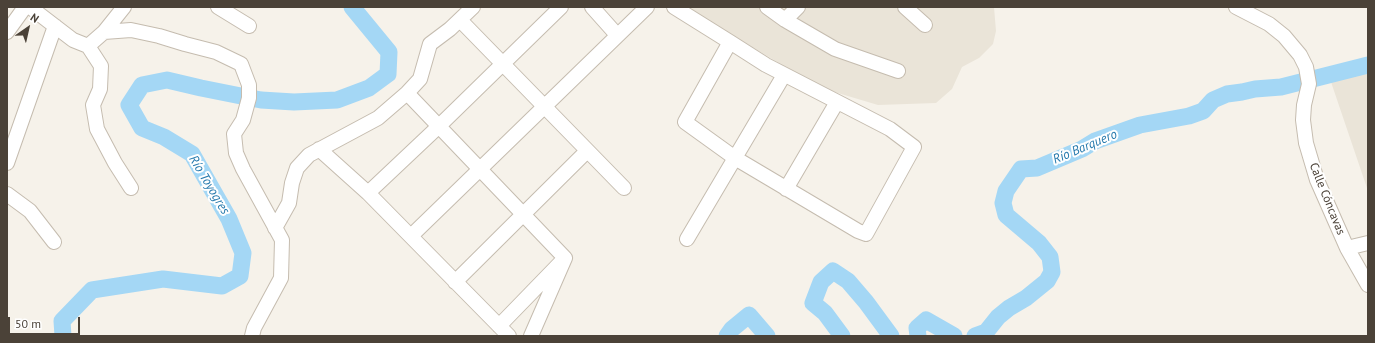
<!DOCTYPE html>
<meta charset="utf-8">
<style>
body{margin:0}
#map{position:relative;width:1375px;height:343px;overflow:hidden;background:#f6f2ea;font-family:"PT Sans",sans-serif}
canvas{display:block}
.frame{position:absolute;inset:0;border:8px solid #4b4238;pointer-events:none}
.north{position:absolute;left:8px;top:8px;width:40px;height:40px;-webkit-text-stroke:3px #fff;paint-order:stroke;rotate:34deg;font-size:11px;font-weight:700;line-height:16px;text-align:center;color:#4b4238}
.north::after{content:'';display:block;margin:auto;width:14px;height:18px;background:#4b4238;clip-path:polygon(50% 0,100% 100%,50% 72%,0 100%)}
.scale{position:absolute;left:8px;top:317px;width:72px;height:18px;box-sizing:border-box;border:2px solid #4b4238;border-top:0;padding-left:5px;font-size:12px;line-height:14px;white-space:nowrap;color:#4b4238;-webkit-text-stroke:3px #fff;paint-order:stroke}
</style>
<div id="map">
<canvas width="1375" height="343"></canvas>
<div class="frame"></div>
<div class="north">N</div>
<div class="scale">50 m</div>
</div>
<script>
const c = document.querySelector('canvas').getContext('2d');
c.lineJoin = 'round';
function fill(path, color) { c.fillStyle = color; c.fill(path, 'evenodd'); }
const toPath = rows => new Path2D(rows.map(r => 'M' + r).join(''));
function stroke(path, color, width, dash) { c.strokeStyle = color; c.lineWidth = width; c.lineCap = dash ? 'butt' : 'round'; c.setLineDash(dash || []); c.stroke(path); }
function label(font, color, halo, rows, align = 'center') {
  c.font = font + ' "PT Sans",sans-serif'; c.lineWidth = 4; c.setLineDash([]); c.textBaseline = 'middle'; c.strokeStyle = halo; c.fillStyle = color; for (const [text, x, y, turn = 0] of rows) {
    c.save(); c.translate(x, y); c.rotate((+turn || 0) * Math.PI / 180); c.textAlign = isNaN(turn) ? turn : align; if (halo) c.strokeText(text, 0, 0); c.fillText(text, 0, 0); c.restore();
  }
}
const residential = toPath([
 [685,7,994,7,996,31,993,44,979,58,962,67,952,89,936,103,878,105,821,88],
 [1368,73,1368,191,1331,82]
]);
const river = toPath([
 [63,336,62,321,92,290,163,279,222,286,240,276,243,253,229,219,192,154,164,137,142,128,129,105,142,85,167,80,201,88,261,100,294,102,337,100,369,88,388,74,389,52,352,7],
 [727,336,732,329,749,315,767,336],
 [842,336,825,313,813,303,821,282,833,271,848,281,866,302,891,336],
 [918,336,917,328,926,320,954,336],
 [975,336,986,332,998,317,1009,308,1026,298,1047,281,1052,272,1050,257,1039,243,1006,215,1003,203,1006,191,1021,169,1037,168,1082,149,1095,141,1140,125,1189,116,1203,111,1213,100,1227,94,1242,92,1255,89,1281,87,1368,65]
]);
const minor = toPath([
 [30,7,73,40,88,46,104,32,124,7],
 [218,7,249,26],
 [592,7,617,35],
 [674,7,730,42,766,65,890,129,914,147,866,234,858,231,735,158,685,122,730,42],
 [767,7,785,20,835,49,898,71],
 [905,7,925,25],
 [1236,7,1269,24,1284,36,1300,55,1306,67,1309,84,1304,105,1303,120,1306,143,1317,180,1347,248,1368,285],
 [460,20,624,188],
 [785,20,798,7],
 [7,32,25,7],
 [104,32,131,30,159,36,185,44,216,52,241,64,249,85,249,98,243,120,234,134,236,153,243,169,282,240,281,278,254,328,252,336],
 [88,46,101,66,100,89,93,105,97,129,115,163,131,188],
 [407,93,565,258],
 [319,149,368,193,509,336],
 [7,163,55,26],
 [786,189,837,102],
 [368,193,438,127,561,7],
 [7,194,30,211,54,242],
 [275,228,289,203,292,183,297,168,309,155,378,118,407,93,420,79,430,44,450,29,473,7],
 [411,236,647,7],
 [687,239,784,75],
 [1347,248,1368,243],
 [455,282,587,151],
 [499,326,565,258,531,336]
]);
const streetNames = [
 ["Calle Cóncavas",1327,199,68]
];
const waterNames = [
 ["Río Barquero",1085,147,-23],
 ["Río Toyogres",209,185,59]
];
fill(residential, '#eae4d8');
stroke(river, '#a4d7f5', 17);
stroke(minor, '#c5bcaf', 16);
stroke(minor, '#fff', 14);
label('12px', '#4b4238', '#fff', streetNames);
label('italic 13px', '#277aad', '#fff', waterNames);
</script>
